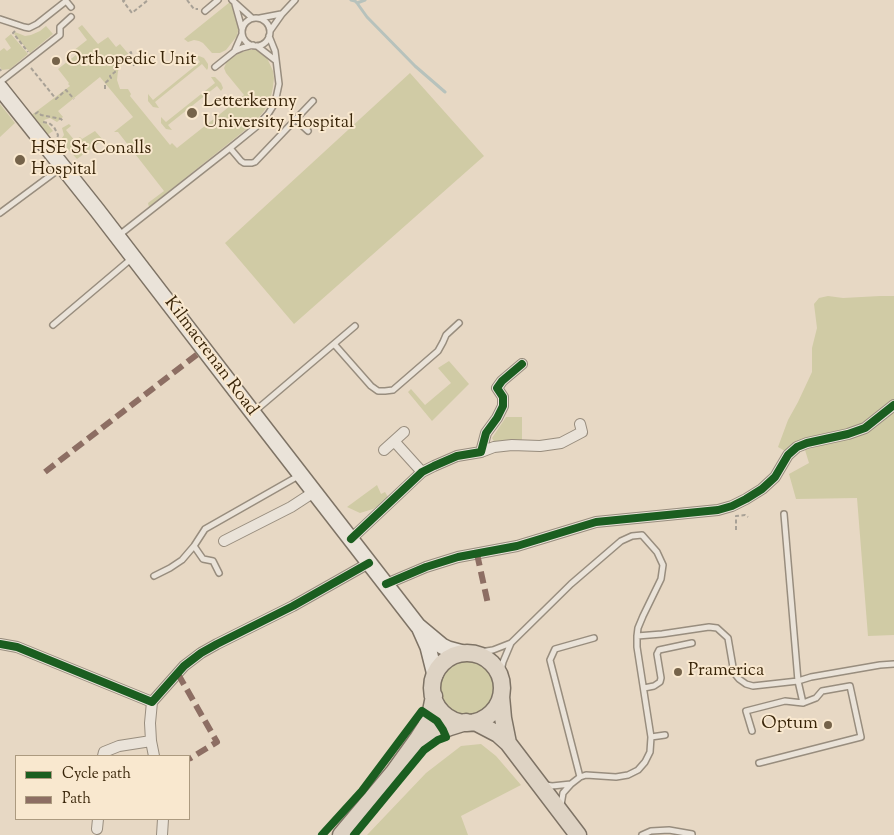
<!DOCTYPE html>
<style>
body{margin:0}
#map{position:relative;width:894px;height:835px;overflow:hidden;background:#e7d8c4;font-family:"Sorts Mill Goudy",serif}
canvas{display:block}
.legend{position:absolute;left:15px;top:755px;width:175px;height:65px;box-sizing:border-box;background:#f9e8cf;border:1px solid #ac9a7f;margin:0;padding:6px 9px;list-style:none;font-size:15px;color:#382408}
.legend li{display:flex;align-items:center;gap:10px;height:25px}
.legend b{width:25px;border:1px solid #ac9a7f}
</style>
<div id="map">
<canvas width="894" height="835"></canvas>
<ul class="legend">
<li><b style="height:6px;background:#1b5e20"></b>Cycle path</li>
<li><b style="height:6px;background:#8d6e63"></b>Path</li>
</ul>
</div>
<script>
const c = document.querySelector('canvas').getContext('2d');
c.lineJoin = 'round';
function fill(path, color) { c.fillStyle = color; c.fill(path, 'evenodd'); }
const toPath = rows => new Path2D(rows.map(r => 'M' + r).join(''));
function stroke(path, color, width, dash) { c.strokeStyle = color; c.lineWidth = width; c.lineCap = dash ? 'butt' : 'round'; c.setLineDash(dash || []); c.stroke(path); }
function label(font, color, halo, rows, align = 'center') {
  c.font = font + ' "Sorts Mill Goudy",serif'; c.lineWidth = 4; c.setLineDash([]); c.textBaseline = 'middle'; c.strokeStyle = halo; c.fillStyle = color; for (const [text, x, y, turn = 0] of rows) {
    c.save(); c.translate(x, y); c.rotate((+turn || 0) * Math.PI / 180); c.textAlign = isNaN(turn) ? turn : align; if (halo) c.strokeText(text, 0, 0); c.fillText(text, 0, 0); c.restore();
  }
}
const green = toPath([
 [230,2,237,18,239,26,237,36,226,50,220,53,212,53,203,43,199,41,194,40,188,42,184,39],
 [82,25,98,44,108,37,116,47,120,44,131,57,124,62,118,71,117,80,120,89,128,89,131,94,130,96,170,145,172,143,177,148,244,95,226,73,224,68,227,61,238,54,248,50,256,50,267,58,273,71,274,78,273,87,270,101,264,111,254,123,149,207,148,203,164,191,118,132,114,132,133,117,100,77,58,111,63,117,57,122,50,118,44,120,53,131,40,140,25,120,70,86,68,84,69,83,58,69,76,55,73,51,87,40,78,28],
 [46,26,53,34,30,53,14,34,15,32,25,36,31,35,40,31],
 [11,34,28,54,10,69,2,70,0,67,0,51,4,48,7,51,11,48,5,39],
 [196,56,199,56,204,58,208,64,208,68,207,70,202,64,155,102,159,108,153,107,148,101,148,94,153,100,200,62],
 [410,73,484,156,294,324,225,243],
 [211,77,215,77,221,83,223,88,221,91,217,86,168,125,172,130,166,129,161,123,161,117,166,122,215,83],
 [0,104,15,123,0,137],
 [69,124,71,126,66,130,75,141,80,137,82,139,95,131,103,140,77,159,60,141,64,135,62,128],
 [828,296,843,298,880,296,894,296,894,635,868,636,857,498,796,499,789,474,809,463,805,450,862,434,785,451,778,447,788,420,798,402,812,372,812,348,817,328,814,304,819,298],
 [449,361,469,384,432,421,408,392,411,389,425,405,451,383,438,368],
 [506,417,522,417,522,440,513,440,496,443,493,440,492,438],
 [377,485,381,494,385,492,388,497,381,504,373,509,360,513,347,507],
 '438 688a29 29 0 1 1 58 0a29 29 0 1 1-58 0Z',
 [481,744,496,756,521,785,461,816,468,835,367,835,426,773,461,746]
]);
const stream = toPath([
 [351,0,355,1,357,3,367,17,415,66,445,92],
 [357,3,365,0]
]);
const path = toPath([
 [125,0,123,1,132,13,148,0],
 [187,0,194,9,198,9],
 [15,31,13,33,14,34,28,52],
 [31,68,56,99,66,90,74,99],
 [0,69,1,71],
 [105,89,105,83,111,78,110,76,115,72,113,70,118,66,116,64,131,52,134,66],
 [35,114,38,112,41,115,61,119,64,122],
 [43,122,49,123,54,127,58,135,57,139,58,141],
 [736,530,736,516,745,515,748,517]
]);
const service = toPath([
 [232,0,252,18],
 [235,4,242,29],
 [205,11,218,0],
 [260,18,281,14],
 '242 32a14 14 0 1 1 28 0a14 14 0 1 1-28 0Z',
 [0,19,24,27,29,28,37,24,66,1,71,7],
 [270,31,282,14,295,0],
 [257,46,275,60],
 [235,50,242,34],
 [215,67,235,51,242,48,253,45],
 [0,82,60,35,60,27,71,17],
 [295,119,308,131],
 [230,148,241,161,244,163,252,163,255,162,313,101],
 [0,213,62,167],
 [118,236,230,148,256,127,268,114,275,103,279,84,275,51,269,36],
 [53,325,131,259],
 [334,344,371,386,378,391,385,391,393,390,438,351,443,342,446,335,459,323],
 [255,411,355,326],
 [784,514,798,681,803,703],
 [194,546,203,559,213,561,219,573],
 [154,576,170,568,182,560,194,546,205,529,300,475],
 [637,636,662,634,709,627,717,628,728,638,734,673,739,679,746,684,753,686,798,681,811,677,880,665,894,664],
 [473,653,493,650,511,643],
 [500,675,503,662,511,643,571,584,621,541,632,536,642,535,657,552,663,565,661,579,643,616,638,628,637,636,637,647,651,737,650,752,645,762,638,770,628,775,616,777,586,775,580,777,571,784,563,793,561,805],
 [644,688,654,686,660,682,661,678,657,654,659,650,692,643],
 [752,731,746,711,785,701,803,703,816,698,822,691,850,686,861,737,759,763],
 [651,737,665,735],
 [580,777,550,660,555,649,594,638],
 [546,785,552,786,571,784],
 [642,835,651,831,669,830,692,834,692,835]
]);
const minor = toPath([
 [394,441,422,472],
 [384,450,404,432],
 [481,452,494,447,512,445,540,446,561,443,582,432,580,424],
 [351,539,422,472,434,466,457,456,481,452,486,433,497,418,503,406,503,397,497,388,502,381,522,364],
 [224,541,291,507,314,492],
 [386,584,426,567,458,557,517,546,596,522,718,510,732,506,746,499,762,489,775,477,788,455,797,447,807,443,848,434,865,428,894,405],
 [0,644,17,647,152,702,184,666,201,653,217,644,293,606,369,563],
 [152,702,150,723,151,741,154,756],
 [103,756,104,752,119,746,151,741],
 [97,829,98,819],
 [162,835,163,819]
]);
const secondary = toPath([
 [0,88,97,210,253,413,418,626,442,646,448,649,463,653],
 [420,629,428,647,435,675]
]);
const primary = toPath([
 '432 688a35 35 0 1 1 70 0a35 35 0 1 1-70 0Z',
 [501,696,503,718,508,743],
 [475,722,498,734,508,743,578,835],
 [417,740,450,727,466,722],
 [341,835,394,772,417,740,426,726,430,716,434,696]
]);
const quiet = toPath([
 [45,472,204,349],
 [477,554,488,604],
 [178,674,217,742,189,759]
]);
const cycleway = toPath([
 [351,539,422,472,434,466,457,456,481,452,486,433,497,418,503,406,503,397,497,388,502,381,522,364],
 [386,584,426,567,458,557,517,546,596,522,718,510,732,506,746,499,762,489,775,477,788,455,797,447,807,443,848,434,865,428,894,405],
 [0,644,17,647,152,702,184,666,201,653,217,644,293,606,369,563],
 [322,835,362,791,422,711,437,721,443,730,446,737,438,740,424,750,354,835]
]);
const markers = [
 [56,61,5,"#75634a"],
 [192,113,6,"#75634a"],
 [20,160,6,"#75634a"],
 [678,672,5,"#75634a"],
 [828,725,5,"#75634a"]
];
const poiNames = [
 ["Orthopedic Unit",66,61],
 ["Letterkenny",203,103],
 ["University Hospital",203,124],
 ["HSE St Conalls",31,150],
 ["Hospital",31,171],
 ["Pramerica",688,672],
 ["Optum",818,725,"right"]
];
const streetNames = [
 ["Kilmacrenan Road",210,357,53]
];
fill(green, '#d0cba5');
stroke(stream, '#b7c2bc', 3);
stroke(service, '#988d7e', 8);
stroke(minor, '#988d7e', 12);
stroke(secondary, '#7e7365', 18);
stroke(primary, '#7e7365', 19);
stroke(path, '#a8a196', 2, [4, 2.5]);
stroke(service, '#eae3d9', 5);
stroke(minor, '#eae3d9', 10);
stroke(secondary, '#eae3d9', 15);
stroke(primary, '#ded3c4', 16);
stroke(quiet, '#8d6e63', 6, [12, 6]);
stroke(cycleway, '#1b5e20', 8);
for (const [x, y, r, color] of markers) { const dot = new Path2D(); dot.arc(x, y, r, 0, 2 * Math.PI); c.fillStyle = color; c.fill(dot); stroke(dot, '#f9e8cf', 2); }
label('18px', '#382408', '#f9e8cf', poiNames, 'left');
label('18px', '#382408', '#f9e8cf', streetNames);
</script>
